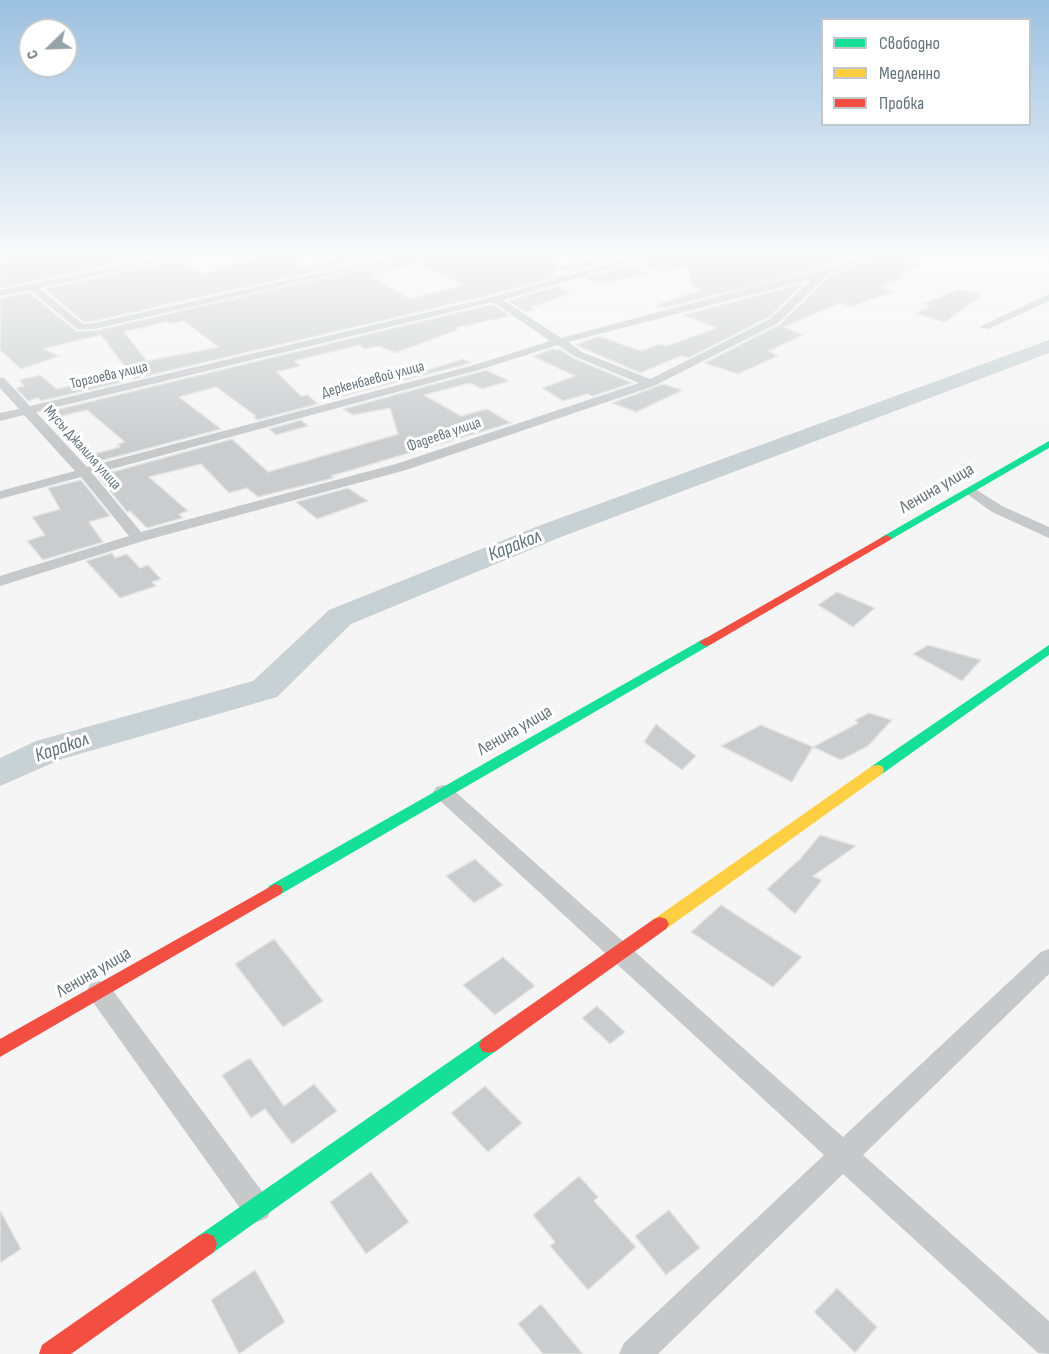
<!DOCTYPE html>
<meta charset="utf-8">
<style>
body{margin:0}
#map{position:relative;width:1049px;height:1354px;overflow:hidden;background:#f5f5f5;font-family:"Sofia Sans Condensed",sans-serif}
canvas{display:block}
.legend{position:absolute;left:821px;top:18px;width:210px;height:108px;box-sizing:border-box;background:#fff;border:2px solid #c1c8cb;margin:0;padding:8px 10px;list-style:none;font-size:18px;color:#65757c}
.legend li{display:flex;align-items:center;gap:12px;height:30px}
.legend b{width:30px;border:2px solid #c1c8cb}
.north{position:absolute;left:18px;top:18px;width:60px;height:60px;box-sizing:border-box;background:#fff;border:2px solid #c1c8cb;border-radius:50%;rotate:247deg;font-size:16px;font-weight:700;line-height:24px;text-align:center;color:#65757c}
.north::after{content:'';display:block;margin:auto;width:21px;height:27px;background:#97a2a6;clip-path:polygon(50% 0,100% 100%,50% 72%,0 100%)}
</style>
<div id="map">
<canvas width="1049" height="1354"></canvas>
<ul class="legend">
<li><b style="height:8px;background:#16e098"></b>Свободно</li>
<li><b style="height:8px;background:#ffcf43"></b>Медленно</li>
<li><b style="height:8px;background:#f24e42"></b>Пробка</li>
</ul>
<div class="north">С</div>
</div>
<script>
const c = document.querySelector('canvas').getContext('2d');
c.lineJoin = 'round';
const toPath = rows => new Path2D(rows.map(r => 'M' + r).join(''));
function fill(path, color) { c.fillStyle = color; c.fill(path, 'evenodd'); }
function stroke(path, color, width, dash) { c.strokeStyle = color; c.lineWidth = width; c.lineCap = dash ? 'butt' : 'round'; c.setLineDash(dash || []); c.stroke(path); }
function label(font, color, halo, rows, align = 'center') {
  c.font = font + ' "Sofia Sans Condensed",sans-serif'; c.lineWidth = 6; c.setLineDash([]); c.textBaseline = 'middle'; c.strokeStyle = halo; c.fillStyle = color; for (const [text, x, y, turn = 0] of rows) {
    c.save(); c.translate(x, y); c.rotate((+turn || 0) * Math.PI / 180); c.textAlign = isNaN(turn) ? turn : align; if (halo) c.strokeText(text, 0, 0); c.fillText(text, 0, 0); c.restore();
  }
}
const river = toPath([
 [1049,340,1049,353,561,537,351,624,277,697,62,759,0,786,0,758,36,741,253,681,329,610,541,525,1049,340]
]);
const building = toPath([
 [0,257,149,257,0,288,0,257],
 [259,257,300,257,301,267,342,257,380,257,94,321,84,322,44,289,178,260,203,274,259,257],
 [412,257,561,257,552,278,491,295,134,379,101,335,43,349,60,356,21,369,0,350,0,298,29,292,76,331,94,331,412,257],
 [418,264,463,285,410,299,371,275,418,264],
 [184,321,218,347,147,361,124,332,167,322,169,324,184,321],
 [604,257,613,260,569,273,557,268,604,257],
 [650,257,853,257,820,269,665,308,656,305,702,290,692,286,686,266,661,272,639,262,650,257],
 [876,257,900,257,919,262,916,264,921,265,898,277,903,279,880,287,894,291,851,307,840,303,784,327,803,335,769,351,778,356,738,374,704,363,779,325,827,278,876,257],
 [627,266,650,273,598,284,584,278,627,266],
 [804,283,769,317,688,358,681,356,640,373,576,345,599,336,641,351,658,344,667,346,716,328,683,315,804,283],
 [557,286,571,293,530,308,535,310,526,312,508,301,557,286],
 [959,289,982,295,945,322,915,314,930,306,923,304,959,289],
 [493,304,510,316,455,328,458,330,395,353,379,346,364,349,360,345,294,361,301,366,277,372,301,396,308,395,318,404,257,420,254,417,256,416,216,387,179,397,221,429,96,462,90,455,120,447,118,444,125,442,87,410,57,417,51,411,493,304],
 [553,349,561,350,573,358,633,383,593,396,587,394,563,401,542,388,575,376,532,356,553,349],
 [463,359,471,363,328,400,353,391,354,393,463,359],
 [486,370,509,381,482,389,470,383,424,395,461,416,487,409,511,423,331,476,334,478,258,497,247,488,229,493,201,464,149,477,188,511,179,514,183,518,147,528,130,511,127,512,98,476,232,439,268,472,398,434,390,408,353,415,343,409,486,370],
 [40,375,57,389,108,376,123,382,41,401,38,398,28,401,16,388,24,386,19,380,40,375],
 [663,384,683,390,636,412,612,403,663,384],
 [301,420,308,426,276,435,269,429,301,420],
 [81,480,110,516,89,522,103,542,43,560,27,541,45,535,32,517,60,509,48,488,81,480],
 [348,488,368,501,317,519,296,502,348,488],
 [112,553,115,558,127,554,140,568,148,565,161,579,152,582,156,586,120,598,86,561,112,553],
 [837,592,875,608,853,627,818,605,837,592],
 [928,645,981,660,962,681,913,654,928,645],
 [869,713,892,720,868,746,841,760,813,747,858,723,855,720,869,713],
 [656,724,696,756,682,770,644,742,656,724],
 [761,725,813,747,792,782,721,746,761,725],
 [820,835,856,846,813,876,822,880,795,914,767,889,800,859,820,835],
 [475,859,503,885,474,903,446,876,475,859],
 [721,905,802,957,773,987,691,932,721,905],
 [274,939,323,1001,283,1027,235,964,274,939],
 [503,957,535,986,495,1015,463,985,503,957],
 [597,1006,625,1032,610,1044,582,1018,597,1006],
 [250,1058,284,1106,314,1084,337,1111,292,1144,265,1109,251,1118,222,1075,250,1058],
 [485,1086,522,1123,488,1152,451,1113,485,1086],
 [371,1172,409,1222,366,1254,330,1202,371,1172],
 [579,1176,598,1197,594,1201,636,1247,588,1290,550,1246,555,1242,533,1215,579,1176],
 [0,1210,21,1249,0,1263,0,1210],
 [669,1210,700,1248,666,1275,635,1236,669,1210],
 [255,1270,285,1322,239,1354,211,1300,255,1270],
 [837,1288,877,1327,855,1353,814,1312,837,1288],
 [541,1304,583,1354,543,1354,518,1324,541,1304]
]);
const street = toPath([
 [162,257,181,257,39,288,83,324,94,323,392,257,410,257,94,329,77,329,30,290,0,296,0,290,162,257],
 [633,257,648,257,503,300,561,338,786,278,821,271,861,257,874,257,826,276,778,323,654,386,406,470,143,541,0,586,0,576,129,536,81,477,0,499,0,491,75,471,24,415,0,421,0,413,19,409,0,388,0,377,4,378,30,406,492,297,633,257],
 [812,279,770,319,650,379,582,352,568,342,812,279],
 [493,302,550,341,474,365,87,467,36,412,493,302],
 [558,345,574,356,639,383,396,464,141,532,93,474,482,369,558,345],
 [1049,294,1049,301,988,329,979,327,1049,294],
 [972,487,1002,506,1049,527,1049,538,992,512,967,494,965,491,972,487],
 [443,785,450,787,843,1137,1041,952,1049,949,1049,974,863,1155,1049,1321,1049,1354,1038,1353,843,1174,658,1354,619,1354,624,1343,824,1155,436,797,433,792,436,787,443,785],
 [99,981,108,984,267,1198,272,1208,267,1218,257,1222,247,1218,90,998,87,991,90,984,99,981]
]);
const fast = toPath([
 [1049,441,1049,448,890,540,882,540,880,538,1049,441],
 [705,638,711,642,710,645,281,894,275,896,269,894,267,890,269,886,705,638],
 [1049,645,1049,655,882,774,872,774,870,770,872,766,1049,645],
 [489,1037,496,1039,499,1045,496,1051,214,1252,206,1255,198,1252,195,1244,198,1236,482,1039,489,1037]
]);
const slow = toPath([
 [877,765,882,766,884,770,882,774,666,929,660,931,654,929,651,924,654,919,872,766,877,765]
]);
const jam = toPath([
 [886,535,892,538,890,540,710,645,705,646,699,642,886,535],
 [275,884,281,886,283,890,281,894,0,1057,0,1039,275,884],
 [660,917,666,919,669,924,666,929,496,1051,489,1053,482,1051,479,1045,482,1039,654,919,660,917],
 [206,1233,214,1236,217,1244,214,1252,71,1354,39,1354,42,1345,198,1236,206,1233]
]);
const farStreetnames = [
 ["Торгоева улица",109,376,-13],
 ["Деркенбаевой улица",373,380,-15],
 ["Фадеева улица",444,435,-19],
 ["Мусы Джалиля улица",82,448,48]
];
const streetNames = [
 ["Ленина улица",937,489,-30],
 ["Ленина улица",515,731,-30],
 ["Ленина улица",94,973,-30]
];
const waterNames = [
 ["Каракол",515,546,-22],
 ["Каракол",62,748,-19]
];
fill(river, '#c8d1d3');
fill(building, '#cbcccd');
stroke(building, '#e4e4e4', 1.5);
fill(street, '#c6c8c9');
fill(fast, '#16e098');
fill(slow, '#ffcf43');
fill(jam, '#f24e42');
const sky = c.createLinearGradient(0, 0, 0, 447);
sky.addColorStop(0, '#9bc0e0');
sky.addColorStop(0.57, '#fafafa');
sky.addColorStop(1, '#fafafa00');
c.fillStyle = sky;
c.fillRect(0, 0, 1049, 447);
label('15px', '#65757c', '#fff', farStreetnames);
label('18px', '#65757c', '#fff', streetNames);
label('italic 20px', '#5f7477', '#fff', waterNames);
</script>
